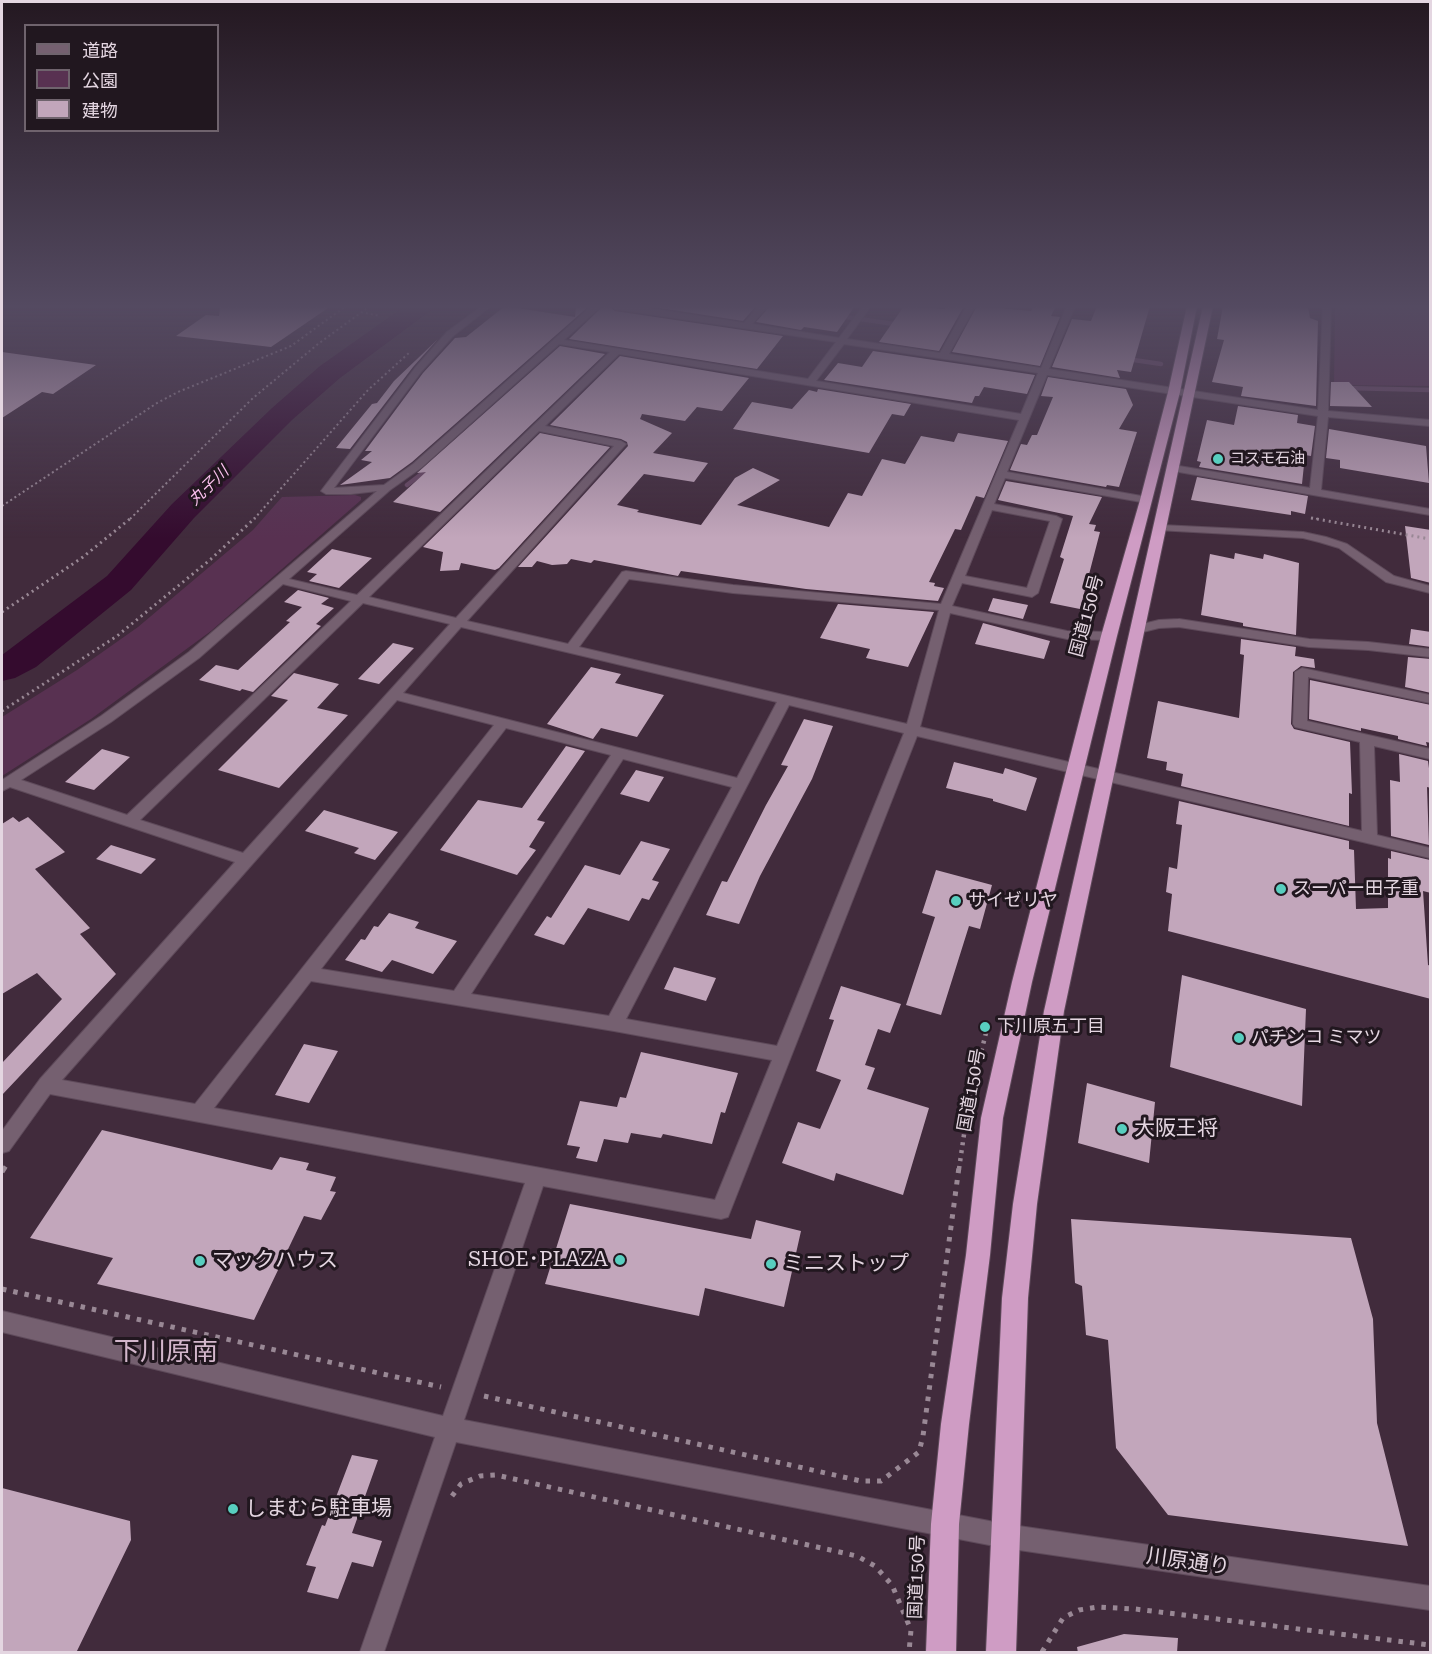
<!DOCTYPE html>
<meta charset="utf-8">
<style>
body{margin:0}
#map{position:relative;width:1432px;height:1654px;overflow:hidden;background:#412b3c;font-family:"Roboto Serif","Noto Sans JP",serif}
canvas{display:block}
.frame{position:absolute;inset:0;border:3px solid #e4d6e1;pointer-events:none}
.legend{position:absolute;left:24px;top:24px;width:195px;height:108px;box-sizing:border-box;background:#21171f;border:2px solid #6f636d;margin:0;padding:8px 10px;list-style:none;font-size:18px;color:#e4d6e1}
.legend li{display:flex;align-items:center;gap:12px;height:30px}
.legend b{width:30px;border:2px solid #6f636d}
</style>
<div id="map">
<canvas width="1432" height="1654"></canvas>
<div class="frame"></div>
<ul class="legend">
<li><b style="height:8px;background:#756070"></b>道路</li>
<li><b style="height:16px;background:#583151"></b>公園</li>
<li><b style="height:16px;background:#c2a6bb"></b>建物</li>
</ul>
</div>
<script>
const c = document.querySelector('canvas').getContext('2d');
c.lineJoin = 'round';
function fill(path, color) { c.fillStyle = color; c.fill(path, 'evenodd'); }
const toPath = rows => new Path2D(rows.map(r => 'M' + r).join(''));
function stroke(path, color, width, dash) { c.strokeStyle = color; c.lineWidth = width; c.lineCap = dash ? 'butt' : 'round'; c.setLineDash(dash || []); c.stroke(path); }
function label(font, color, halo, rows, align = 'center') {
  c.font = font + ' "Roboto Serif","Noto Sans JP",serif'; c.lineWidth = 6; c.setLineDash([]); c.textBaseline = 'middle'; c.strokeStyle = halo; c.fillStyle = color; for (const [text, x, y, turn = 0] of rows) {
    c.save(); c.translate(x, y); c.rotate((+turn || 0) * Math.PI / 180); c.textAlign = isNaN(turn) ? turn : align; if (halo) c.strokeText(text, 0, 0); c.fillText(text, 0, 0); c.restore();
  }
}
const green = toPath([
 [1335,306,1430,306,1430,386,1334,385],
 [355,495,361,497,361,500,211,631,91,719,2,776,2,717,77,670,138,627,253,530,282,497]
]);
const stream = toPath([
 [839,316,901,325],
 [1127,359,1161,364],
 [1345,388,1430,390],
 [407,485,432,466]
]);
const river = toPath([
 [405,306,433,306,430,311,340,378,292,420,194,518,131,590,36,667,15,678,2,681,2,655,107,576,172,504,272,408,320,366,405,306]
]);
const building = toPath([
 [220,306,331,306,271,347,176,336,206,315,219,316],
 [505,306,575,317,576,306,589,306,412,462,390,478,340,485,372,462,361,460,372,451,365,451,423,373,455,338,466,337],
 [603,306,609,306,615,311,783,336,757,369,569,339],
 [647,306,756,306,743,321],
 [770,306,855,306,837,332,804,327,801,330,756,322],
 [904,306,945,309,947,306,964,306,939,351,879,342],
 [977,306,1031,311,1034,306,1056,306,1051,316,1060,317,1040,366,952,352],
 [1097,306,1150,306,1131,372,1117,370,1120,378,1052,367,1072,319,1091,321],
 [1223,306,1308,306,1310,318,1318,321,1316,406,1241,396,1243,387,1212,382,1224,340,1217,339],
 [438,339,413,367,350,449,336,448,372,404,377,403,394,381],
 [560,346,605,354,440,512,393,502,426,472,417,473],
 [873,351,1035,375,1027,394,984,387,979,396,975,396,972,403,824,380,838,363,862,367],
 [2,352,96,365,53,394,42,392,2,418],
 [620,356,749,378,722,411,697,407,685,421,642,414,640,419,672,433,653,453,708,463,694,482,644,474,617,505,639,510,637,512,701,525,735,478,753,468,780,480,737,505,829,527,848,493,862,496,882,459,905,464,921,436,954,442,958,433,1008,441,984,498,976,496,961,530,955,529,929,582,935,583,934,586,944,588,938,601,806,589,681,571,678,576,594,560,591,563,571,559,567,564,552,565,537,561,532,567,518,567,628,446,627,442,621,439,550,425],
 [1048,377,1126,389,1133,405,1119,429,1137,432,1119,487,1107,485,1106,487,1010,470,1021,444,1027,445,1032,435,1037,435,1053,397,1041,396],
 [1331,382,1349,382,1372,407,1330,406],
 [818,389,911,404,904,416,892,414,869,453,733,429,752,402,792,409,809,390,817,392],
 [1238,406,1298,415,1297,423,1315,426,1311,456,1305,455,1302,484,1199,467,1201,462,1197,461,1207,420,1234,425],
 [1329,429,1426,446,1429,483,1340,468,1340,460,1326,458],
 [540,433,610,447,499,568,495,570,461,563,459,570,440,571,443,552,423,547],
 [1197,477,1308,496,1305,514,1291,511,1291,515,1191,500],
 [1006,481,1102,497,1089,524,1096,525,1094,531,1100,532,1080,609,1050,603,1064,559,1060,557,1073,516,998,500],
 [1405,526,1431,530,1431,583,1411,578],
 [332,549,372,558,339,588,309,581,317,574,307,572],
 [1235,553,1263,559,1264,554,1299,563,1296,635,1243,626,1243,623,1201,615,1210,554,1234,559],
 [298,590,329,598,321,604,334,608,316,624,321,626,253,692,242,689,240,691,199,680,216,665,238,670,290,622,286,621,302,607,284,602],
 [993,598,1028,605,1023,619,988,611],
 [838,604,934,612,908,667,866,658,870,649,820,638],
 [983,623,1050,641,1044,659,975,644],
 [1411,629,1431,632,1431,647,1409,644],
 [1241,639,1296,647,1295,656,1314,659,1315,668,1301,666,1293,672,1291,724,1294,729,1350,742,1352,794,1349,793,1349,826,1181,786,1183,774,1166,770,1167,762,1147,758,1158,701,1239,718,1244,655,1240,654],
 [393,643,414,648,379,684,358,679],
 [1408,657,1431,659,1431,693,1405,687],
 [591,667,621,674,615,683,664,695,637,737,601,728,593,739,547,724],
 [294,673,339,684,317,708,348,715,279,788,218,770,288,700,271,696],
 [1310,680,1431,705,1431,743,1426,742,1427,746,1398,739,1398,736,1361,728,1361,731,1309,719],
 [804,719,833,726,812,779,760,876,739,924,706,915,722,881,727,882,766,805,788,766,781,765],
 [566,746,585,751,537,820,545,822,529,847,536,850,517,875,440,850,478,800,522,808],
 [102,749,130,757,94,790,65,782],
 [1399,754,1428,761,1431,783,1431,788,1427,787,1429,845,1391,836,1390,780,1400,782],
 [954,762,1003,774,1005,768,1037,778,1026,811,993,801,993,799,946,788],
 [636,770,664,777,649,802,620,794],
 [1179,801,1349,841,1349,849,1354,850,1356,909,1388,908,1388,858,1391,859,1391,851,1430,860,1431,893,1423,891,1428,965,1431,966,1431,999,1168,931,1172,894,1166,892,1169,867,1177,869,1182,825,1176,824],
 [324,810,398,832,375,860,354,853,359,848,305,831],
 [13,817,19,822,28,817,65,852,35,869,90,928,80,934,116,974,2,1095,2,1063,62,999,37,973,2,994,2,824],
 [641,841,670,849,652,880,659,882,649,900,642,898,629,921,588,908,564,945,534,935,547,916,551,918,585,865,620,875],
 [111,845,156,859,141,874,96,859],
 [936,870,992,885,980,929,969,926,941,1015,906,1005,935,917,922,913],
 [389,913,419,922,415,928,457,941,433,974,392,960,382,972,345,960,361,939,365,940,374,926,378,927],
 [674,967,716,978,706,1001,664,989],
 [1182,975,1306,1009,1302,1106,1170,1067],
 [841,986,901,1004,890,1033,878,1029,865,1065,875,1068,867,1089,929,1108,903,1195,836,1173,834,1181,782,1163,798,1122,820,1129,841,1080,816,1071,834,1020,829,1019],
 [304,1044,338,1051,309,1103,275,1095],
 [641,1052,738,1073,725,1113,721,1112,712,1144,663,1134,661,1138,631,1133,628,1143,604,1139,597,1162,576,1158,580,1147,567,1145,580,1101,617,1107,620,1097,626,1098],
 [1087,1083,1155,1102,1149,1163,1078,1143],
 [102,1130,272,1170,280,1157,309,1163,306,1170,336,1177,330,1191,336,1192,321,1220,304,1216,254,1320,97,1284,113,1258,30,1238],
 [570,1204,751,1239,756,1220,801,1231,784,1307,705,1288,699,1316,545,1284],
 [1071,1219,1351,1238,1373,1319,1377,1423,1408,1546,1168,1515,1116,1448,1108,1340,1086,1335,1082,1286,1075,1283],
 [352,1455,378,1460,352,1533,382,1541,373,1567,352,1562,338,1599,307,1592,316,1567,306,1565,322,1525,325,1526],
 [2,1488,130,1521,131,1540,76,1653,2,1653],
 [1124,1634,1178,1638,1177,1653,1078,1653,1077,1647]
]);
const pathFar3 = toPath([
 [361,312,380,316],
 [2,506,157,403,178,392,291,346,346,306],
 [1311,518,1319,519],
 [130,519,253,398,318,344,370,306],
 [254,519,368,390,410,352]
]);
const pathFar2 = toPath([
 [1311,518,1430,539],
 [2,612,83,557,131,518],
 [2,711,117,636,211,559,255,518]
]);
const pathFar1 = toPath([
 [4,1169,8,1163],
 [959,1169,969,1100,987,1029]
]);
const path = toPath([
 [2,1172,5,1167],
 [2,1289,441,1387],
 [484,1396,861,1481,881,1481,919,1452,923,1436,959,1167],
 [452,1496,461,1484,480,1476,496,1475,857,1556,875,1566,892,1585,911,1630,909,1652],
 [1042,1652,1063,1618,1079,1610,1098,1607,1135,1609,1430,1645]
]);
const minor = toPath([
 [482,306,491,306,453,336,421,372,334,488,384,485,413,464,592,306,601,306,564,340,808,379,836,342,615,309,611,306,632,306,744,323,759,306,768,306,752,324,839,338,863,306,871,306,847,339,940,353,967,306,975,306,949,354,1041,368,1067,306,1075,306,1049,369,1318,410,1323,306,1331,306,1328,411,1430,420,1430,426,1328,417,1321,490,1430,509,1430,515,1173,471,1168,468,1173,465,1310,488,1318,416,1047,375,1007,472,1147,497,1152,500,1147,503,1005,478,994,504,1056,516,1062,519,1038,593,1032,597,962,583,952,606,1067,631,1109,632,1115,636,1109,640,1067,639,950,613,920,727,1362,831,1360,742,1295,727,1293,724,1295,672,1302,668,1430,695,1430,703,1308,677,1307,721,1430,749,1430,759,1374,746,1377,835,1430,848,1430,858,917,736,728,1217,721,1219,543,1186,464,1420,1005,1524,1430,1586,1430,1610,1005,1548,456,1442,384,1652,360,1652,435,1437,2,1332,2,1311,443,1416,525,1183,50,1094,9,1151,2,1153,2,1131,40,1079,235,862,10,787,2,791,2,780,101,716,189,652,377,491,351,494,326,494,321,491,415,368,447,332,482,306],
 [559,344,610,352,357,595,289,579,390,490,421,468,559,344],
 [844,344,1038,373,1021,414,816,381,844,344],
 [619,354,1019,420,941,604,733,585,626,571,622,572,568,644,467,621,626,444,621,441,545,426,619,354],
 [539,431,614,446,456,618,369,597,539,431],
 [992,510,1050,521,1027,588,965,576,992,510],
 [629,579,733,593,939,610,907,724,579,647,629,579],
 [283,584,351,601,127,815,21,780,111,722,199,658,283,584],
 [363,603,450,624,243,853,140,820,363,603],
 [461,627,777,702,737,778,403,693,461,627],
 [397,700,494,725,195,1104,62,1080,397,700],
 [789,705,904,733,777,1046,626,1019,789,705],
 [506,728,611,755,454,991,321,969,506,728],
 [623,759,732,787,609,1016,471,994,623,759],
 [311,981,614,1031,772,1060,715,1200,214,1108,311,981],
 [1161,525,1303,532,1326,537,1347,544,1394,576,1430,586,1430,593,1386,582,1339,548,1319,542,1303,538,1157,530,1157,526,1161,525],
 [1179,619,1309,639,1368,642,1430,649,1430,657,1368,650,1309,647,1179,627,1159,628,1139,633,1133,629,1135,626,1159,620,1179,619]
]);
const highway = toPath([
 [1187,306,1197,306,1180,392,1117,636,1032,982,1003,1118,990,1255,969,1424,959,1524,956,1652,926,1652,931,1524,941,1424,966,1255,981,1118,1012,982,1101,636,1140,500,1168,392,1187,306],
 [1203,306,1213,306,1064,1011,1037,1204,1028,1298,1016,1652,986,1652,1002,1298,1013,1204,1044,1011,1203,306]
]);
const markers = [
 [1218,459,6,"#58cebf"],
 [1281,889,6,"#58cebf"],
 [956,901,6,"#58cebf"],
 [985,1027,6,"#58cebf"],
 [1239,1038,6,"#58cebf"],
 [1122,1129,6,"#58cebf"],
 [620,1260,6,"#58cebf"],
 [200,1261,6,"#58cebf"],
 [771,1264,6,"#58cebf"],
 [233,1509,6,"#58cebf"]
];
const farPoinames = [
 ["コスモ石油",1230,459]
];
const farWaternames = [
 ["丸子川",209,486,-44]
];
const streetNames = [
 ["国道150号",1087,616,-75],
 ["国道150号",972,1090,-80],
 ["国道150号",917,1577,-88]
];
const poiNames = [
 ["スーパー田子重",1293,889],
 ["サイゼリヤ",968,901],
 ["下川原五丁目",997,1027],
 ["パチンコ ミマツ",1251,1038]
];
const nearPoinames = [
 ["大阪王将",1134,1129],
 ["SHOE･PLAZA",608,1260,"right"],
 ["マックハウス",212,1261],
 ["ミニストップ",783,1264],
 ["しまむら駐車場",245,1509]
];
const nearStreetnames = [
 ["川原通り",1188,1562,8]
];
const nearQuarternames = [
 ["下川原南",166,1352]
];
fill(green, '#583151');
stroke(stream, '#694864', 4.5);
fill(river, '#340b2e');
fill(building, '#c2a6bb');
stroke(minor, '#5e4a5a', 2);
stroke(highway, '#5e4a5a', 2);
stroke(pathFar3, '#998895', 2, [2, 3]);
stroke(pathFar2, '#998895', 3, [2, 4]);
stroke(pathFar1, '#998895', 4.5, [3, 5]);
stroke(path, '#998895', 5, [4.5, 7]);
fill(minor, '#756070');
fill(highway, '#cf9cc4');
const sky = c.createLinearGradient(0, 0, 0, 538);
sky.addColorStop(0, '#241821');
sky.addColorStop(0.57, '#544a61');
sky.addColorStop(1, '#544a6100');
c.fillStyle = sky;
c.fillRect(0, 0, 1432, 538);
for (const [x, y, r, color] of markers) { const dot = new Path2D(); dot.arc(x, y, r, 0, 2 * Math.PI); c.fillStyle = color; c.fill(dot); stroke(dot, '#21171f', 2); }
label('15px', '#e4d6e1', '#21171f', farPoinames, 'left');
label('italic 16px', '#f9bfec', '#21171f', farWaternames);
label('18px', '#e4d6e1', '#21171f', streetNames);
label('18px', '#e4d6e1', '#21171f', poiNames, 'left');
label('21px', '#e4d6e1', '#21171f', nearPoinames, 'left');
label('21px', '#e4d6e1', '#21171f', nearStreetnames);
label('26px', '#d3b7cc', '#21171f', nearQuarternames);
</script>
